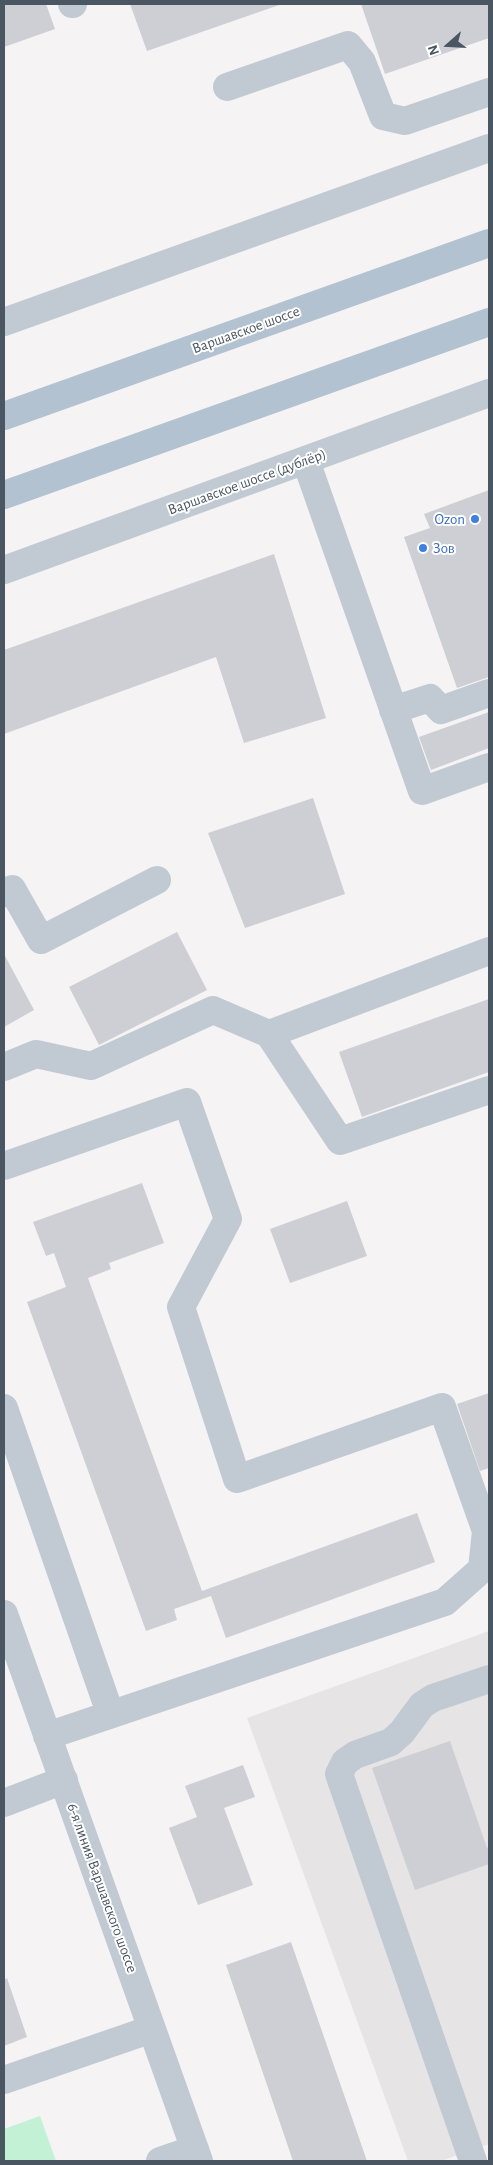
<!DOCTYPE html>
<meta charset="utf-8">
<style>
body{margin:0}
#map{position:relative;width:493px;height:2165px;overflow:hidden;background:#f5f3f3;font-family:"Alegreya Sans",sans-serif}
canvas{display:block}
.frame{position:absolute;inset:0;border:5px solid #4a5661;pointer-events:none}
.north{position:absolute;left:423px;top:20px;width:50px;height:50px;-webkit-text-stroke:4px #fff;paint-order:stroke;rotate:251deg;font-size:14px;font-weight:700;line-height:20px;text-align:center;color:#4a5661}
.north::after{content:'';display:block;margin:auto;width:18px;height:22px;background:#4a5661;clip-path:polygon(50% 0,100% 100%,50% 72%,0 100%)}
</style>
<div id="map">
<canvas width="493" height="2165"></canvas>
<div class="frame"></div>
<div class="north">N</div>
</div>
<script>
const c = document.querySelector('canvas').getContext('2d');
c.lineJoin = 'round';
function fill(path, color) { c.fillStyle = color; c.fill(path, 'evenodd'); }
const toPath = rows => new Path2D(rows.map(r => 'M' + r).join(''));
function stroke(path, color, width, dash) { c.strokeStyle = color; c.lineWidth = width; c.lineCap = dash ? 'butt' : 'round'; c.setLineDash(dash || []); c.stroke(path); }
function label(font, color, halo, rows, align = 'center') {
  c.font = font + ' "Alegreya Sans",sans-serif'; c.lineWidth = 4; c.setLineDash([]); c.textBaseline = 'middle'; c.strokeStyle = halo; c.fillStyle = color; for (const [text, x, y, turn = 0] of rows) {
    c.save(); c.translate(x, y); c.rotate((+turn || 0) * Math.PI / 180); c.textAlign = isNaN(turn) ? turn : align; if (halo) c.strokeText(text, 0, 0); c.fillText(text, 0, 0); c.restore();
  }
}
const education = toPath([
 [489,1631,489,2144,441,2161,408,2161,247,1718]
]);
const green = toPath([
 [40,2116,56,2161,4,2161,4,2129]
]);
const building = toPath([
 [4,4,46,4,55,29,4,47],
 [130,4,282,4,147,51],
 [361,4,489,4,489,38,385,74],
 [489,490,489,677,457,688,404,537,430,528,424,514],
 [274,554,326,718,244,743,216,657,4,734,4,650],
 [489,712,489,748,431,770,419,737],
 [313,798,345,894,245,928,208,833],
 [177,932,207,990,99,1045,69,987],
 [4,954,34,1010,4,1027],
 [489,999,489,1072,362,1117,339,1052],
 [142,1183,164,1243,109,1263,111,1269,88,1278,202,1591,417,1513,435,1562,226,1638,211,1596,174,1609,177,1620,146,1631,27,1302,66,1287,54,1253,46,1256,33,1222],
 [347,1201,367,1256,290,1283,270,1229],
 [489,1393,489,1468,480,1471,457,1404],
 [450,1741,487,1848,489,1847,489,1864,415,1890,372,1768],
 [243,1765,255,1797,224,1808,253,1885,198,1905,169,1828,197,1817,185,1786],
 [291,1942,367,2161,293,2161,226,1965],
 [7,1978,27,2037,4,2046,4,1980]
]);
const minor = toPath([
 [72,4,73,4],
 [227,87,348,45,362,62,383,116,405,121,489,92],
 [4,322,489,148],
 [306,461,422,791,489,767],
 [4,570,489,393],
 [393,710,430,698,441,710,489,693],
 [4,893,12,889,41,940,157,880],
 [269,1034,489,951],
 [4,1067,36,1054,91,1066,213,1010,269,1034,340,1141,489,1090],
 [4,1166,187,1102,228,1219,181,1307,237,1479,442,1407,486,1531,482,1569,445,1602,47,1736],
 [4,1408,110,1713],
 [4,1614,199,2161],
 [4,1803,64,1780],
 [4,2080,152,2029],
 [160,2161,195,2149],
 [473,2161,339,1774,345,1762,355,1755,391,1742,402,1732,422,1705,433,1698,489,1679]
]);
const major = toPath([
 [4,416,489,243],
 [4,495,489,322]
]);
const markers = [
 [475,519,5,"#3f7fe0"],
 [423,548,5,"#3f7fe0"]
];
const streetNames = [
 ["Варшавское шоссе",246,330,-20],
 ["Варшавское шоссе (дублёр)",247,482,-20],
 ["6-я линия Варшавского шоссе",102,1888,70]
];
const shopNames = [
 ["Ozon",465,519],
 ["Зов",433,548,"left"]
];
fill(education, '#e6e4e5');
fill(green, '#c3f1d5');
fill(building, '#cdcfd5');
stroke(minor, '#c1cad2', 28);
stroke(major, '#b3c2d1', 28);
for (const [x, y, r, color] of markers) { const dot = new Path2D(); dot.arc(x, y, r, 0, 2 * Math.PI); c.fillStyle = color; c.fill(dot); stroke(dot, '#fff', 2); }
label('15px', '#4a5661', '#fff', streetNames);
label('15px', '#366cbe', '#fff', shopNames, 'right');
</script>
